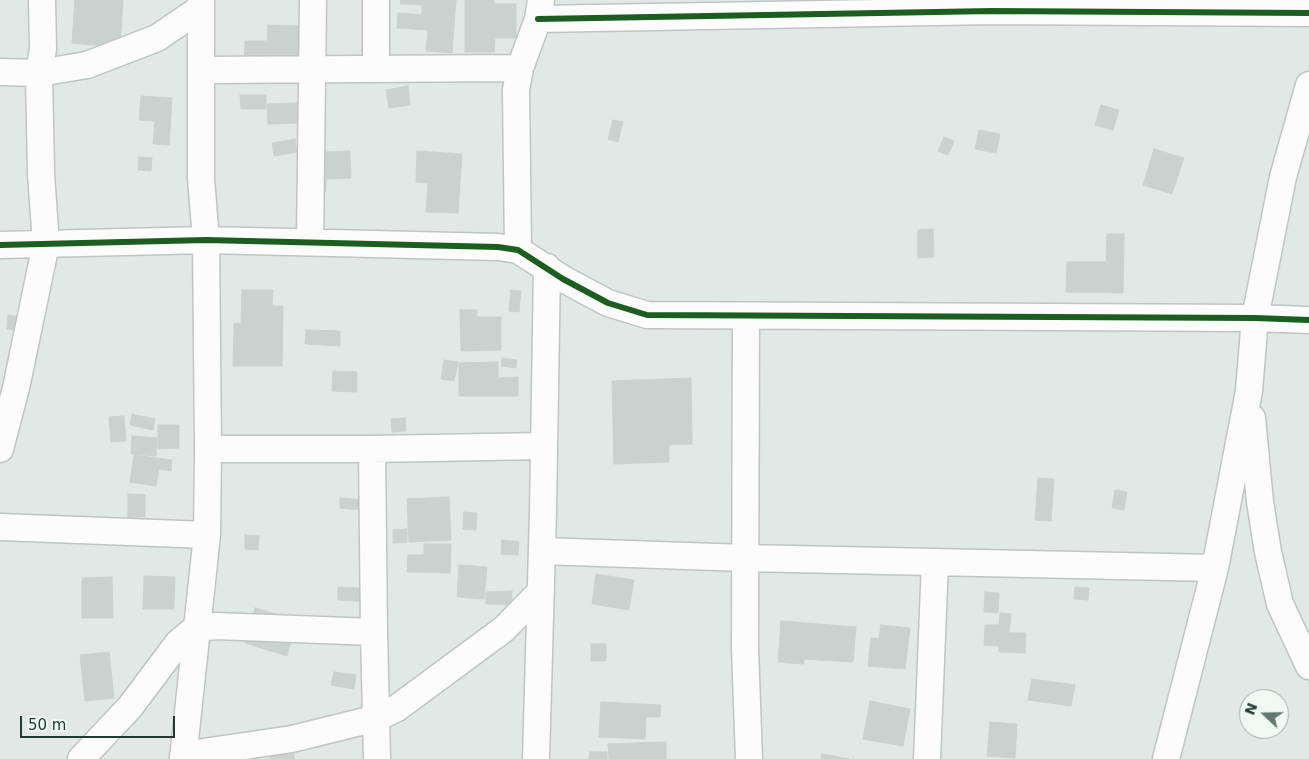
<!DOCTYPE html>
<style>
body{margin:0}
#map{position:relative;width:1309px;height:759px;overflow:hidden;background:#e2e8e5;font-family:"DejaVu Sans",sans-serif}
canvas{display:block}
.north{position:absolute;left:1239px;top:689px;width:50px;height:50px;box-sizing:border-box;background:#f0f8f3;border:1px solid #9dada6;border-radius:50%;rotate:291deg;font-size:14px;font-weight:700;line-height:20px;text-align:center;color:#203c32}
.north::after{content:'';display:block;margin:auto;width:18px;height:22px;background:#647871;clip-path:polygon(50% 0,100% 100%,50% 72%,0 100%)}
.scale{position:absolute;left:20px;top:716px;width:155px;height:22px;box-sizing:border-box;border:2px solid #203c32;border-top:0;padding-left:6px;font-size:15px;line-height:18px;white-space:nowrap;color:#203c32;-webkit-text-stroke:4px #f0f8f3;paint-order:stroke}
</style>
<div id="map">
<canvas width="1309" height="759"></canvas>
<div class="north">N</div>
<div class="scale">50 m</div>
</div>
<script>
const c = document.querySelector('canvas').getContext('2d');
c.lineJoin = 'round';
function fill(path, color) { c.fillStyle = color; c.fill(path, 'evenodd'); }
const toPath = rows => new Path2D(rows.map(r => 'M' + r).join(''));
function stroke(path, color, width, dash) { c.strokeStyle = color; c.lineWidth = width; c.lineCap = dash ? 'butt' : 'round'; c.setLineDash(dash || []); c.stroke(path); }
const building = toPath([
 [75,0,123,0,120,47,72,43,75,0],
 [401,0,456,0,452,53,426,51,428,30,397,28,398,13,422,15,422,5,400,4,401,0],
 [465,0,494,0,494,4,516,4,516,38,495,38,494,52,465,52,465,0],
 [268,25,301,26,300,64,244,63,245,41,267,41,268,25],
 [408,86,410,105,389,108,386,90,408,86],
 [240,95,266,95,266,109,241,109,240,95],
 [141,96,172,98,169,145,153,144,155,121,139,120,141,96],
 [298,103,298,123,268,124,267,104,298,103],
 [1101,105,1119,110,1113,130,1095,125,1101,105],
 [613,120,623,122,618,142,608,139,613,120],
 [979,130,1000,134,996,153,975,149,979,130],
 [944,137,954,141,948,155,938,151,944,137],
 [295,139,297,152,274,156,272,143,295,139],
 [1154,149,1184,158,1172,194,1143,185,1154,149],
 [350,151,351,178,326,179,326,191,305,191,304,153,350,151],
 [417,151,462,154,458,213,426,212,428,183,416,182,417,151],
 [139,157,152,158,151,171,138,170,139,157],
 [933,229,934,257,918,258,918,230,933,229],
 [1107,234,1124,234,1123,293,1066,292,1067,262,1106,262,1107,234],
 [242,290,273,290,272,306,283,306,282,366,233,366,234,323,241,324,242,290],
 [511,290,521,291,519,312,509,311,511,290],
 [460,310,477,310,477,317,501,317,501,350,461,351,460,310],
 [8,315,23,317,21,331,7,329,8,315],
 [306,330,340,331,340,346,305,344,306,330],
 [502,358,517,360,516,368,501,366,502,358],
 [444,360,458,362,454,381,441,379,444,360],
 [498,362,498,378,518,377,518,396,459,396,459,363,498,362],
 [333,371,357,372,357,392,332,391,333,371],
 [691,378,692,444,669,445,669,462,614,464,612,381,691,378],
 [132,414,155,419,153,430,130,425,132,414],
 [124,416,126,441,111,442,109,417,124,416],
 [405,418,406,431,392,432,391,419,405,418],
 [158,425,179,425,179,448,158,449,158,425],
 [132,436,157,438,156,456,131,454,132,436],
 [134,455,172,460,171,471,159,469,156,486,130,482,134,455],
 [1038,478,1054,479,1051,521,1035,520,1038,478],
 [1115,490,1127,492,1124,510,1112,508,1115,490],
 [128,494,145,495,145,517,128,517,128,494],
 [449,497,451,540,409,542,407,499,449,497],
 [340,498,363,500,362,510,340,508,340,498],
 [464,512,477,513,476,530,463,529,464,512],
 [407,529,407,542,393,543,393,530,407,529],
 [245,535,259,536,258,550,245,549,245,535],
 [502,540,519,542,518,555,501,554,502,540],
 [424,544,451,544,450,573,407,572,408,555,424,555,424,544],
 [459,565,487,567,484,599,457,597,459,565],
 [596,574,634,580,629,610,592,604,596,574],
 [144,576,175,577,174,609,143,609,144,576],
 [112,577,113,618,82,618,82,578,112,577],
 [338,587,375,589,374,602,338,600,338,587],
 [1075,587,1089,588,1088,600,1074,599,1075,587],
 [512,591,512,605,486,604,486,592,512,591],
 [985,592,999,593,998,613,984,612,985,592],
 [255,608,297,620,287,656,245,643,255,608],
 [1000,613,1011,614,1009,633,1026,633,1025,653,999,652,999,646,984,645,985,625,999,625,1000,613],
 [781,621,856,627,853,662,804,659,804,664,778,662,781,621],
 [881,625,910,628,905,669,868,666,871,638,879,639,881,625],
 [591,644,606,644,606,661,591,661,591,644],
 [109,652,114,698,85,701,80,655,109,652],
 [334,672,356,675,354,689,331,685,334,672],
 [1032,679,1075,685,1071,706,1028,700,1032,679],
 [870,701,910,709,903,746,863,739,870,701],
 [601,702,661,705,660,717,646,717,645,739,599,737,601,702],
 [990,722,1017,724,1015,758,987,756,990,722],
 [666,742,666,759,609,759,608,744,666,742],
 [590,752,607,752,607,759,589,759,590,752],
 [271,753,294,754,294,759,270,759,271,753],
 [822,754,849,759,821,759,822,754]
]);
const minor = toPath([
 [376,0,376,69],
 [538,19,992,11,1309,13],
 [201,70,520,68],
 [0,72,39,73,87,65,157,38,201,8],
 [310,242,313,0],
 [0,245,206,240,498,247,518,250,563,279,608,303,647,315,1255,318,1309,320],
 [518,250,516,90,520,68,538,19,541,0],
 [746,316,745,648,749,759],
 [1252,418,1260,502,1268,552,1280,604,1309,666],
 [0,449,16,388,46,244,41,174,39,73,43,49,42,0],
 [208,449,372,449,544,446],
 [372,449,374,632,377,759],
 [0,527,207,535],
 [542,551,745,558,1215,568],
 [183,755,292,739,377,718,397,708,504,629,541,591],
 [81,759,130,707,178,643,196,628,216,626,374,632],
 [183,759,207,535,208,449,206,240,201,179,201,0],
 [536,759,543,512,547,267],
 [927,759,935,562],
 [1166,759,1215,568,1249,391,1255,318,1283,177,1309,85]
]);
const cycleway = toPath([
 [538,19,992,11,1309,13],
 [0,245,206,240,498,247,518,250,563,279,608,303,647,315,1255,318,1309,320]
]);
fill(building, '#cbd1ce');
stroke(building, '#cbd1ce', 1);
stroke(minor, '#bfc5c2', 29);
stroke(minor, '#fbfcfb', 26);
stroke(cycleway, '#1b5e20', 6);
</script>
